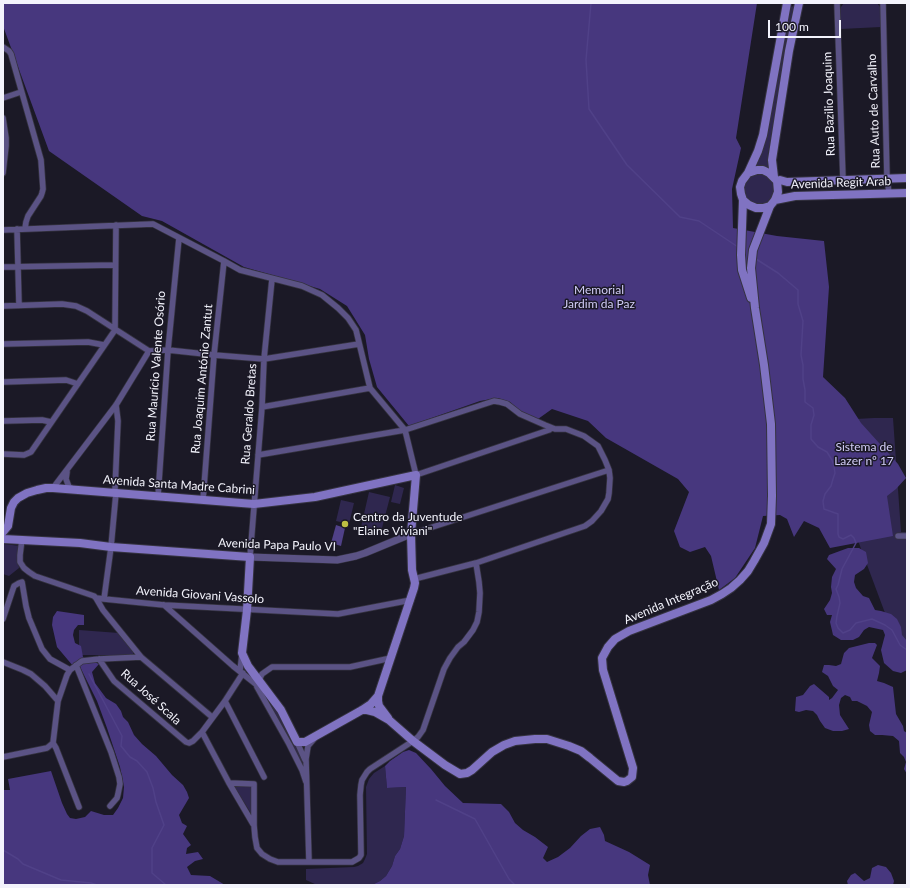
<!DOCTYPE html>
<meta charset="utf-8">
<style>
body{margin:0}
#map{position:relative;width:910px;height:888px;overflow:hidden;background:#1b1926;font-family:Lato,sans-serif}
canvas{display:block}
.frame{position:absolute;inset:0;border:4px solid #f3f3fc;pointer-events:none}
.scale{position:absolute;left:768px;top:20px;width:73px;height:18px;box-sizing:border-box;border:2px solid #f3f3fc;border-top:0;padding-left:5px;font-size:12px;line-height:14px;white-space:nowrap;color:#f3f3fc;-webkit-text-stroke:3px #1b1926;paint-order:stroke}
</style>
<div id="map">
<canvas width="910" height="888"></canvas>
<div class="frame"></div>
<div class="scale">100 m</div>
</div>
<script>
const c = document.querySelector('canvas').getContext('2d');
c.lineJoin = 'round';
function fill(path, color) { c.fillStyle = color; c.fill(path, 'evenodd'); }
const toPath = rows => new Path2D(rows.map(r => 'M' + r).join(''));
function stroke(path, color, width, dash) { c.strokeStyle = color; c.lineWidth = width; c.lineCap = dash ? 'butt' : 'round'; c.setLineDash(dash || []); c.stroke(path); }
function label(font, color, halo, rows, align = 'center') {
  c.font = font + ' Lato,sans-serif'; c.lineWidth = 3; c.setLineDash([]); c.textBaseline = 'middle'; c.strokeStyle = halo; c.fillStyle = color; for (const [text, x, y, turn = 0] of rows) {
    c.save(); c.translate(x, y); c.rotate((+turn || 0) * Math.PI / 180); c.textAlign = isNaN(turn) ? turn : align; if (halo) c.strokeText(text, 0, 0); c.fillText(text, 0, 0); c.restore();
  }
}
const green = toPath([
 [844,3,877,3,880,7,881,27,841,29,840,10,841,7],
 [794,6,794,7,768,155,771,171,754,168,759,159,764,145,790,7],
 [761,173,767,175,774,183,775,189,772,199,767,203,757,205,746,199,743,186,751,175],
 [874,418,893,418,901,532,907,532,907,672,838,487,819,421],
 [395,485,404,488,400,504,391,502],
 [369,492,390,497,381,532,361,527],
 [341,500,354,503,349,524,336,521],
 [4,544,20,546,18,557,19,568,9,576,3,574],
 [79,630,119,633,134,651,133,654,129,655,79,655],
 [272,704,274,704,298,747,304,767,304,768,272,708,271,705],
 [385,766,387,788,406,787,404,836,400,849,395,856,392,866,386,876,380,881,372,885,317,885,306,880,306,869,354,867,358,866,363,863,365,859,367,854,366,787,369,779,374,773],
 [234,786,253,787,252,815]
]);
const forest = toPath([
 [3,3,757,3,736,138,741,148,732,189,733,228,777,236,824,241,829,287,823,377,845,398,861,423,898,464,906,478,896,489,887,496,893,536,830,548,819,528,804,521,794,537,787,519,780,515,763,516,755,548,735,578,719,590,711,556,705,547,690,552,680,547,674,531,689,492,678,479,606,438,588,421,552,409,538,419,521,412,510,402,497,398,480,401,409,426,377,387,369,359,365,335,347,306,320,289,244,267,162,221,142,216,49,151,3,26],
 [848,548,859,548,866,552,868,563,864,569,855,575,854,582,856,588,863,596,869,598,875,610,881,611,891,614,897,619,901,627,902,635,907,641,907,670,901,673,893,671,884,663,881,650,885,635,883,630,869,627,864,630,859,637,853,640,841,640,833,635,830,622,832,615,827,615,824,609,830,600,832,593,831,587,832,577,836,569,827,559,829,555],
 [57,611,84,615,84,625,78,625,74,630,73,635,75,643,81,646,83,657,99,664,92,672,95,683,106,698,116,704,121,711,123,717,128,722,134,735,142,744,156,756,172,775,183,785,187,792,189,798,179,815,182,823,187,826,183,834,191,845,187,848,186,854,198,852,203,859,195,861,187,867,191,875,210,876,225,885,3,885,3,790,10,790,8,779,51,771,62,803,67,814,70,818,76,819,85,817,91,811,104,815,113,815,118,808,123,798,124,787,120,767,107,728,97,701,79,665,73,666,57,647,52,625,53,617],
 [869,643,875,643,877,645,872,658,880,666,879,673,877,681,884,683,893,687,896,714,903,726,904,731,907,733,907,774,904,769,906,762,904,757,900,753,899,741,893,736,882,735,875,735,870,731,869,725,872,712,867,706,857,701,852,701,850,697,845,695,841,698,839,705,840,715,849,729,842,731,833,731,825,728,820,721,817,715,813,711,806,710,799,712,795,711,796,697,803,695,810,686,814,684,829,697,829,700,832,698,838,690,833,686,828,676,822,672,824,665,829,665,836,666,841,664,844,653,849,648],
 [409,750,416,753,431,769,445,786,463,803,501,804,509,812,515,823,523,830,535,837,548,847,543,858,547,862,558,857,570,848,581,836,590,829,600,827,604,835,605,841,629,852,650,865,648,875,650,885,372,885,380,881,386,876,392,866,395,856,400,849,404,836,406,787,387,788,385,766,390,761,403,752],
 [878,865,886,867,891,873,894,881,893,885,848,885,847,881,851,875,855,873,864,881,870,878,872,868]
]);
const water = toPath([
 [336,525,345,528,341,546,331,543]
]);
const stream = toPath([
 [591,3,586,60,589,109,627,165,680,217,699,221,738,247],
 [756,259,778,273,798,290,798,304,803,321,801,355,803,365,803,379,805,390,805,402,813,408,814,415,811,425,811,439,818,447,827,452,832,460,834,466,835,473,833,479,831,486,825,494,823,501,824,509,838,514,838,534,839,537,843,539,851,535,854,538,856,543,842,569,838,585,836,589,839,597,840,603,837,616,836,623,838,628,843,633,850,630,856,623,872,619,885,625,892,630,900,645,907,650],
 [89,674,122,736,121,746,130,757,137,761,147,772,153,788,156,802,164,825,152,848,152,873,166,885],
 [436,800,475,819,509,879,515,885],
 [3,850,18,859,23,864,61,880,91,883,97,885]
]);
const minor = toPath([
 [837,3,843,180],
 [883,3,887,178,889,193],
 [3,47,9,51,11,54,41,160,43,189,42,193,41,196,28,216,26,222,25,229],
 [3,98,21,92],
 [3,118,6,138,6,146,3,173],
 [17,229,19,305],
 [3,230,153,224,224,261,240,270,302,286,322,295,338,308,348,318,356,330,370,388,405,430,416,475,549,430,552,428],
 [3,267,115,265],
 [3,306,62,304,76,306,87,311,149,351,168,350,214,355,264,359,359,344],
 [3,344,88,342,104,345],
 [3,382,66,380,78,384],
 [262,407,370,388],
 [3,421,42,420,51,422],
 [3,454,24,455,31,452,115,330,116,225],
 [258,455,405,430,494,401,500,402,507,404,520,414,545,425,555,429,566,429,584,436,598,446,605,460,609,470,610,478,609,493,608,499,601,511,592,521,585,526,476,563,414,579],
 [67,472,66,479,69,487,73,489],
 [53,488,116,405,149,351],
 [158,496,168,350,179,238],
 [203,500,214,355,224,261],
 [411,534,609,470],
 [898,536,907,536],
 [22,539,20,555,20,562,24,568,29,572,35,576,94,596,96,598,104,599,164,605,338,614,411,600],
 [250,557,262,407,264,359,272,279],
 [96,598,103,610,141,657,212,717],
 [104,599,111,547,116,493,115,489,118,421,116,405],
 [164,605,233,666,262,689],
 [3,619,14,586,19,583,22,582,26,606,29,618,42,649,50,659,70,670],
 [99,659,114,681,186,742,189,743,193,741,202,732,225,701,243,673],
 [3,662,23,670,31,674,45,686,58,701],
 [76,665,111,752,119,777,120,784,118,794,117,798,110,806],
 [240,671,242,654],
 [259,680,262,674,272,667,350,667,391,658],
 [257,687,289,744,302,770,306,782],
 [225,701,264,777],
 [202,732,229,783,253,824],
 [297,742,305,760],
 [53,743,56,748,79,807],
 [3,757,47,748,53,743,58,701,67,675,70,670,82,661,99,659,141,657],
 [229,783,254,784,254,825,255,837,257,848,262,854,270,859,278,862,352,862,359,858,361,855,361,852,360,795,361,785,362,780,367,772,370,769,413,741,418,737,423,730,444,669,450,658,458,647,464,642,473,630,477,622,479,612,480,593,479,582,476,563],
 [309,862,306,759,308,746,314,739]
]);
const tertiary = toPath([
 [250,557,337,560,356,556,365,553,411,534]
]);
const secondary = toPath([
 [748,173,758,151,763,135,787,3],
 [774,177,772,160,789,51,799,3],
 [777,181,780,180,787,182,907,178],
 [743,200,741,255,742,270,751,298],
 [775,200,795,196,907,193],
 [3,532,8,526,11,508,14,502,18,498,27,493,37,490,46,488,53,488,116,493,254,504,315,497,416,475,411,534,412,570,415,583,414,588,378,696,371,704,362,710,305,742,297,742,281,710,248,666,242,653,247,610,250,557,111,547,80,543,3,539],
 [378,696,378,701,379,706,388,718],
 [362,710,367,710,375,712,389,720,413,741,445,765,460,774,467,773,472,770,492,752,504,745,515,741,535,739,547,739,569,746,581,751,590,758,618,781,624,782,627,781,632,777,633,768,603,670,602,658,608,647,615,639,629,631,711,600,722,594,731,588,740,580,748,571,754,561,764,543,771,524,772,496,771,424,764,365,755,308,751,268,753,250,770,206,775,200,778,192,777,181,769,173,763,170,757,170,748,173,742,181,740,187,741,194,743,200,749,205,756,208,763,208,770,206]
]);
const markers = [
 [345,524,4,"#bdbf43"]
];
const streetNames = [
 ["Rua Bazilio Joaquim",829,104,-92],
 ["Rua Auto de Carvalho",874,111,-92],
 ["Avenida Regit Arab",841,183,-2],
 ["Rua Maurício Valente Osório",156,366,-86],
 ["Rua Joaquim António Zantut",202,379,-85],
 ["Rua Geraldo Bretas",249,414,-86],
 ["Avenida Santa Madre Cabrini",179,485,4],
 ["Avenida Papa Paulo VI",277,545,2],
 ["Avenida Giovani Vassolo",200,595,4],
 ["Avenida Integração",671,601,-23],
 ["Rua José Scala",151,697,42]
];
const parkNames = [
 ["Memorial",599,290],
 ["Jardim da Paz",599,304],
 ["Sistema de",864,447],
 ["Lazer nº 17",864,461]
];
const poiNames = [
 ["Centro da Juventude",353,517],
 ["\"Elaine Viviani\"",353,531]
];
fill(green, '#2f274f');
fill(forest, '#47377e');
fill(water, '#504188');
stroke(stream, '#504188', 1.5);
stroke(minor, '#353340', 7);
stroke(tertiary, '#353340', 8);
stroke(secondary, '#353340', 10);
stroke(minor, '#5b5385', 5.5);
stroke(tertiary, '#5b5385', 7);
stroke(secondary, '#8073c2', 8);
for (const [x, y, r, color] of markers) { const dot = new Path2D(); dot.arc(x, y, r, 0, 2 * Math.PI); c.fillStyle = color; c.fill(dot); stroke(dot, '#1b1926', 1.5); }
label('12px', '#f3f3fc', '#1b1926', streetNames);
label('12px', '#d1ccf6', '#1b1926', parkNames);
label('12px', '#f3f3fc', '#1b1926', poiNames, 'left');
</script>
